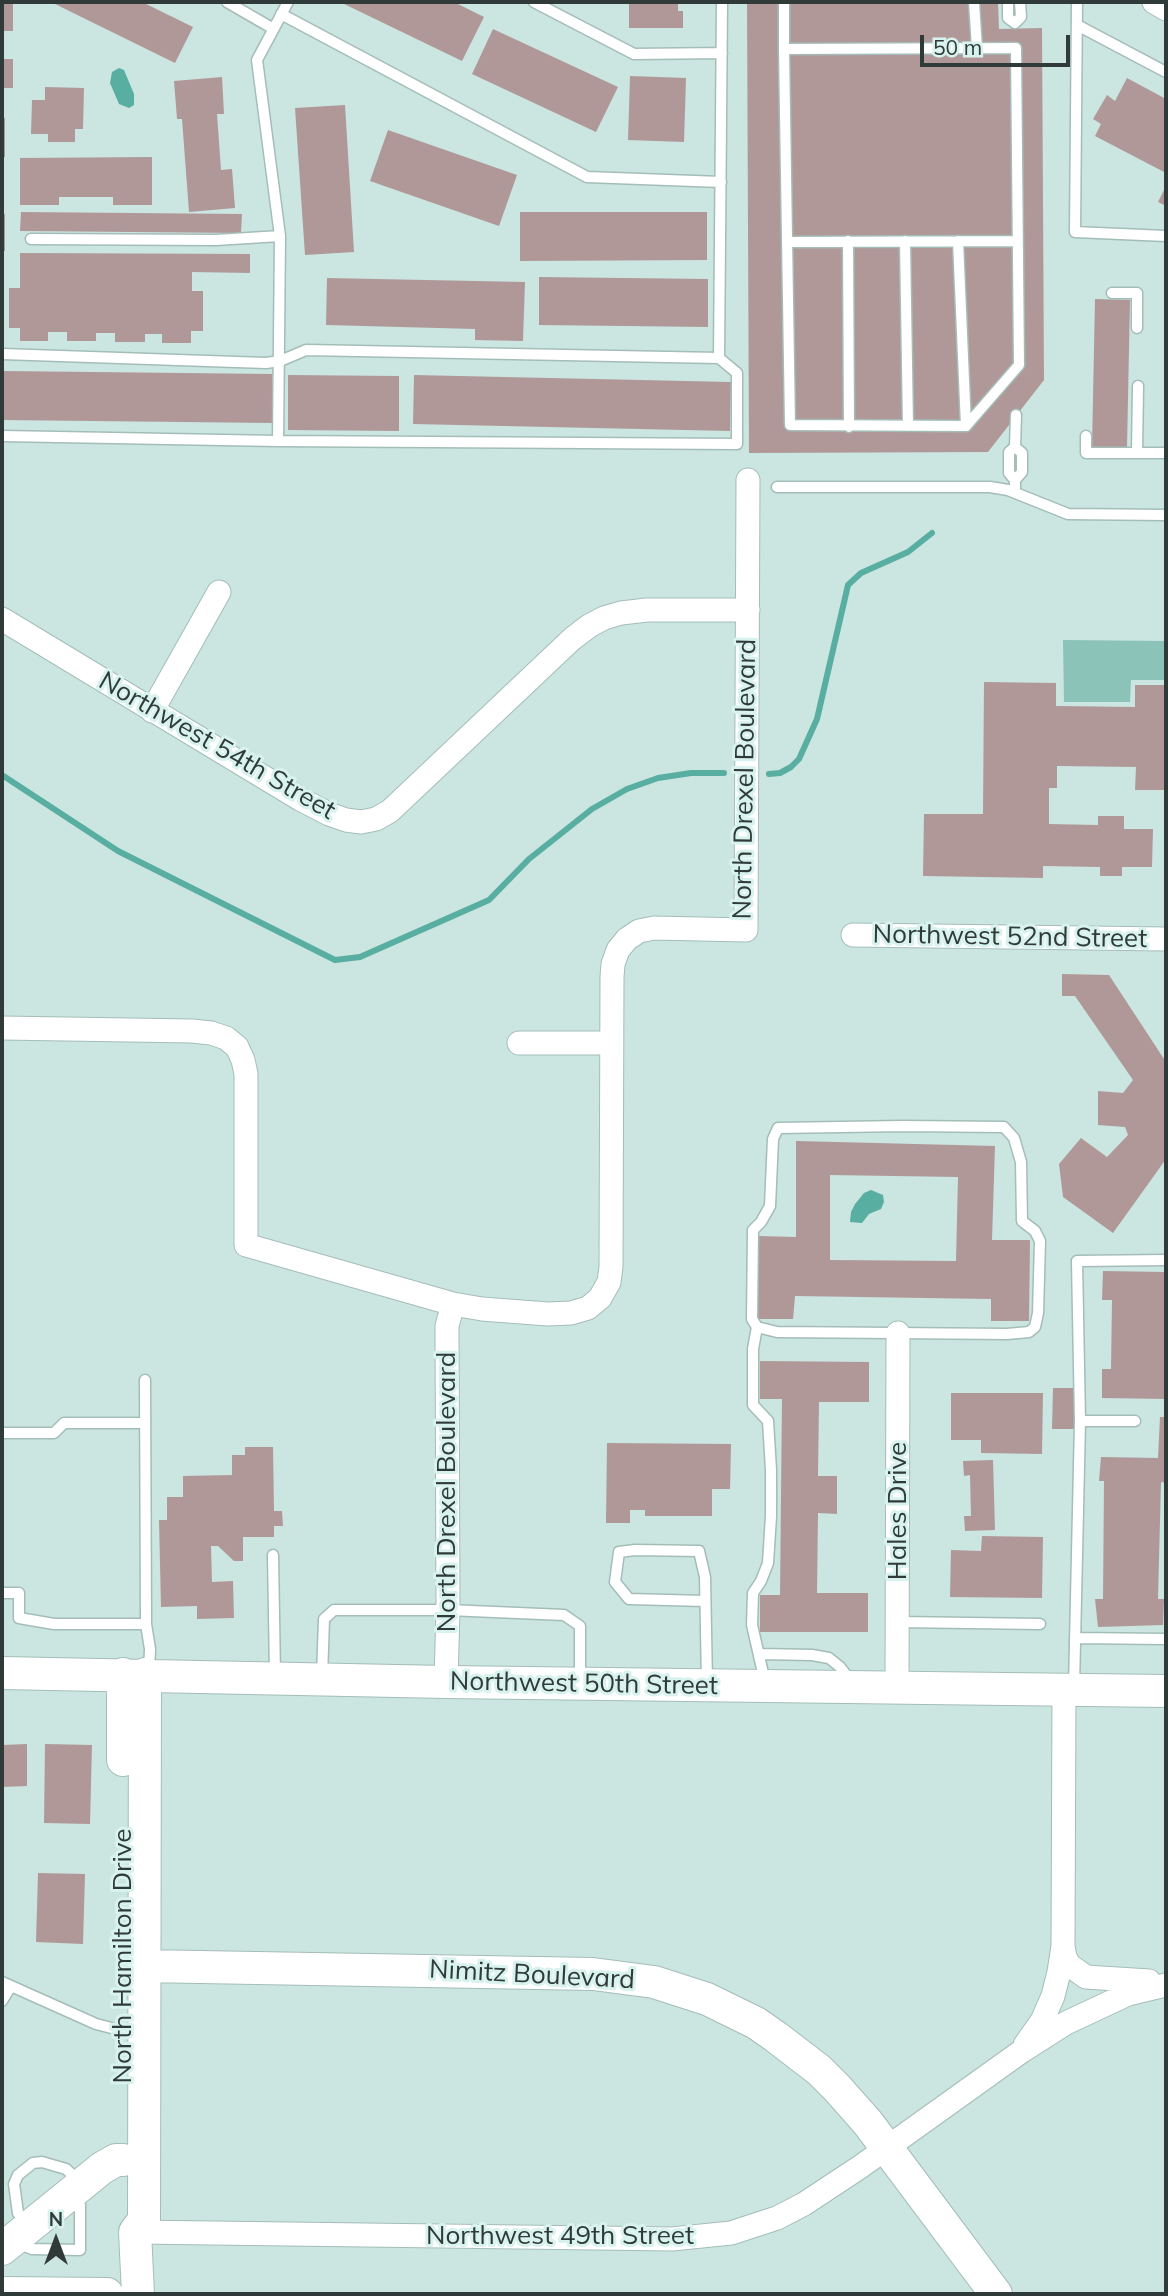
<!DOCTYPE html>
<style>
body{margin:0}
#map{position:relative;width:1168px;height:2296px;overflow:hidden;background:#cbe5e0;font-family:Mulish,sans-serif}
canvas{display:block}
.frame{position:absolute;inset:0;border:4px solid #303b39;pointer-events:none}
.north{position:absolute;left:21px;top:2205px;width:70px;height:70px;-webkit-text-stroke:5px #d8f2ed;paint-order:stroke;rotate:0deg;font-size:19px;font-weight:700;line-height:28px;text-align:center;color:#303b39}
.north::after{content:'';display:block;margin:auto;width:24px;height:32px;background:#303b39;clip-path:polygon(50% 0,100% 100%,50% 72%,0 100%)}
.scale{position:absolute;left:920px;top:35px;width:150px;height:32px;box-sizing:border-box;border:4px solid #303b39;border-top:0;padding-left:9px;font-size:21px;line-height:24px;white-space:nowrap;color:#303b39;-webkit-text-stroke:5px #d8f2ed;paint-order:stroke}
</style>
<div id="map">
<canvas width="1168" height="2296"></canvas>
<div class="frame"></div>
<div class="north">N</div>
<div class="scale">50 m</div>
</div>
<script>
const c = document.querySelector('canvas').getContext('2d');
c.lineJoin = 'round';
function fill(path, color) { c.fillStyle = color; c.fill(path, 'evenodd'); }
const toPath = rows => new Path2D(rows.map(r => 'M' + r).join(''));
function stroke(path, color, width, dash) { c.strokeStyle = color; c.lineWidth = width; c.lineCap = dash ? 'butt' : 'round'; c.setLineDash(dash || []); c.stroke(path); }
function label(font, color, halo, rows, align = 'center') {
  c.font = font + ' Mulish,sans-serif'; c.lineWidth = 6; c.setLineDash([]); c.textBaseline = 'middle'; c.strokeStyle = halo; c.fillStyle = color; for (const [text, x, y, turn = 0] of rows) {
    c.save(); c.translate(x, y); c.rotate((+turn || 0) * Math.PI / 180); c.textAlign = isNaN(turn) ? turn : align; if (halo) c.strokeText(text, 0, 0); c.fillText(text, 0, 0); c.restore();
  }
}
const green = toPath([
 [1063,640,1166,641,1166,680,1131,680,1130,702,1064,702]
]);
const water = toPath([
 [119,68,124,70,134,94,134,105,129,108,119,104,110,83,112,72],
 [871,1190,883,1195,884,1202,881,1209,869,1214,862,1223,850,1222,851,1212,855,1204,864,1193]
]);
const stream = toPath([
 [769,774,780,773,791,767,799,759,817,719,848,585,861,573,908,552,932,533],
 [2,775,118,851,335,960,360,957,489,900,529,859,592,809,627,789,658,778,691,773,724,773]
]);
const building = toPath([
 [2,2,13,2,13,31,2,31],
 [56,2,142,2,193,27,175,63,55,4],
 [340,2,454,2,484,17,462,61],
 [629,2,678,2,678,11,683,11,683,28,629,28],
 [747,2,998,2,999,29,1042,28,1044,380,988,452,749,453],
 [493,29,618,87,596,132,472,74],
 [2,59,13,59,13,88,2,88],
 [630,76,686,78,684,142,628,140],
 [222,77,224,114,217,114,221,170,232,169,235,208,189,212,182,119,177,119,174,81],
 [1127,78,1166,99,1166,173,1095,136,1101,124,1093,119,1107,95,1115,101],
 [45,87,84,88,83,129,75,129,75,142,48,142,48,134,31,134,32,100,45,100],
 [345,105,354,252,305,255,295,108],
 [2,118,5,118,5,157,2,157],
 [388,130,517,175,499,226,370,181],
 [152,157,152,205,113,205,113,197,59,197,59,205,20,205,20,158],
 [1166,186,1166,206,1158,202],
 [21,212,242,214,241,233,20,231],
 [520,212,707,212,707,260,520,261],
 [2,214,5,214,5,251,2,251],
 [20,253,250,254,250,273,192,272,192,291,203,291,203,331,191,331,191,343,162,343,162,334,145,334,145,342,115,342,115,333,96,333,96,341,67,341,67,332,48,332,48,341,20,341,20,328,9,328,9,288,20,288],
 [539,277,708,279,708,327,539,325],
 [327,278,525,282,523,341,475,340,475,329,326,325],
 [1095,299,1130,300,1127,448,1092,447],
 [2,371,272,374,272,423,2,420],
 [288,375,399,376,399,431,288,430],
 [414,375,731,382,730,431,413,424],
 [984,682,1056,683,1056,706,1135,707,1135,685,1166,685,1166,790,1135,790,1136,767,1057,766,1057,788,1049,788,1049,824,1098,825,1098,816,1124,816,1124,829,1153,829,1152,867,1122,867,1122,876,1100,876,1100,867,1043,866,1043,878,923,876,924,814,983,814],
 [1062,974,1109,975,1166,1062,1166,1159,1113,1233,1063,1197,1059,1164,1081,1138,1107,1157,1128,1135,1125,1127,1098,1125,1098,1091,1123,1093,1133,1080,1075,996,1062,996],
 [796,1141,995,1146,992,1240,1030,1240,1029,1321,991,1321,991,1299,795,1296,793,1319,757,1319,758,1236,796,1237],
 [830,1175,958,1177,956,1261,830,1260],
 [1103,1271,1166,1272,1166,1399,1102,1398,1102,1369,1111,1369,1112,1300,1102,1300],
 [760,1361,869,1362,869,1402,819,1402,818,1476,837,1476,837,1514,818,1513,817,1593,868,1593,868,1632,760,1632,760,1595,780,1595,782,1399,760,1399],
 [1053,1388,1075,1388,1074,1429,1052,1429],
 [951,1393,1043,1393,1042,1454,981,1453,981,1440,951,1440],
 [1160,1417,1166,1417,1166,1483,1161,1482,1158,1599,1164,1599,1163,1625,1098,1627,1095,1599,1103,1599,1104,1481,1099,1481,1101,1457,1158,1458],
 [607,1443,731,1444,730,1489,712,1489,712,1516,645,1516,645,1510,630,1510,630,1523,606,1523],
 [245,1447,273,1447,274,1511,282,1511,283,1526,274,1526,274,1537,243,1537,243,1561,234,1561,218,1546,211,1546,212,1582,233,1581,234,1618,197,1619,197,1606,161,1607,159,1520,167,1520,167,1497,183,1497,183,1476,232,1475,232,1455,245,1455],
 [993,1460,995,1530,965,1531,964,1516,971,1516,970,1475,964,1476,963,1461],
 [982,1536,1043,1537,1042,1598,950,1597,951,1550,981,1551],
 [27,1744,27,1786,2,1787,2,1745],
 [45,1744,92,1745,90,1824,44,1823],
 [38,1873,85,1874,83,1944,36,1942]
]);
const lane = toPath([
 [227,2,272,28],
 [288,2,257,60,280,236,278,441,737,444,737,373,719,358],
 [534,2,634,54,722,53],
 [784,2,784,49,790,425,966,426,1019,365,1016,48,784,49],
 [974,2,977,48],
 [1008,2,1008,18,1015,23,1021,17,1020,2],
 [1077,2,1075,232,1166,236],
 [281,14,587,177,721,182],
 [1077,25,1166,72],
 [31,239,216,240,280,236],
 [848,241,849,427],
 [905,241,908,426],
 [958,241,966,426],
 [787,242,1017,241],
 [1112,293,1137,293,1137,328],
 [2,354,266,363,280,361,306,350,719,358,722,2],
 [1138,386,1137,453,1166,453],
 [2,436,278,441],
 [1086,436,1086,453,1137,453],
 [1015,447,1016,415],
 [1015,480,1009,473,1009,452,1015,447,1022,453,1022,472,1015,480,1015,493],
 [777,487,990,487,1008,490,1068,514,1166,515],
 [903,1126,1004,1127,1014,1138,1021,1162,1022,1221,1035,1231,1040,1241,1038,1313,1035,1327,1029,1332,1007,1334,777,1332,757,1327,752,1319,753,1230,761,1222,770,1206,773,1139,778,1128,903,1126],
 [757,1327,753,1349,753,1405,768,1421,771,1470,771,1516,768,1563,761,1581,753,1593,752,1625,765,1682],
 [145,1380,146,1624,150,1649,149,1672],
 [1080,1421,1077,1261,1166,1260],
 [2,1433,54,1433,64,1423,145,1423],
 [273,1555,275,1675],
 [2,1593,19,1593,19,1618,54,1624,146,1624],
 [705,1601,629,1599,615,1582,619,1552,635,1550,699,1551,705,1577,707,1683],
 [898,1622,1040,1624],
 [1075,1638,1166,1639],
 [759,1654,812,1655,829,1658,840,1667,851,1681],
 [322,1677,324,1619,334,1610,448,1610,564,1615,580,1626,580,1681],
 [1074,1687,1080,1421,1135,1421],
 [2,1982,96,2024,123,2031],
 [2,2001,11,1986],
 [27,2225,18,2213,14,2184,18,2175,33,2163,42,2162,66,2169,80,2182],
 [19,2239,27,2247,32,2249,80,2250,80,2205,73,2196]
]);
const street = toPath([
 [1154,2,1166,9],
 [2,619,300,799,329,814,346,820,361,822,376,819,390,811,572,639,589,626,604,618,621,613,647,610,748,610],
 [152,711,219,592],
 [853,935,1166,939],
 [2,1028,192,1031,211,1033,226,1038,237,1047,243,1060,246,1074,246,1245,453,1304,482,1309,548,1314,571,1313,588,1308,600,1298,609,1282,611,1267,612,977,613,964,618,950,627,939,639,931,654,928,746,930,748,480],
 [519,1043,611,1043],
 [446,1682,448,1610,447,1326,453,1304],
 [897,1688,898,1333],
 [1063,1946,1065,1957,1069,1965,1086,1977,1149,1981],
 [1025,2045,1042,2021,1053,1996,1059,1972,1063,1946,1064,1690],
 [135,2232,672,2239,731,2233,777,2218,804,2204,860,2167,1022,2051,1066,2023,1128,1994,1166,1985]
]);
const secondary = toPath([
 [2,1673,446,1682,1166,1691],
 [123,1674,123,1760],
 [144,1966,593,1974,654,1982,707,1999,756,2023,776,2037,819,2070,837,2088,868,2123,996,2294],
 [2,2249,102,2168,116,2160,123,2160],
 [2,2293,107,2294],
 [138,2294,135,2232,144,2220,145,1674]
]);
const streetNames = [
 ["Northwest 54th Street",217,746,30],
 ["North Drexel Boulevard",745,779,-89],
 ["Northwest 52nd Street",1010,937,1],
 ["North Drexel Boulevard",447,1492,-90],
 ["Hales Drive",898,1511,-90],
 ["Northwest 50th Street",584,1684,1],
 ["North Hamilton Drive",123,1956,-90],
 ["Nimitz Boulevard",532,1975,3],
 ["Northwest 49th Street",560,2236]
];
fill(green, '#8bc3b8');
fill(water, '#58aea0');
stroke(stream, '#58aea0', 6);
fill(building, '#b09899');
stroke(lane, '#a4bdb8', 13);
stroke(street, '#a4bdb8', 25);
stroke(secondary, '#a4bdb8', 34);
stroke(lane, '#fff', 10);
stroke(street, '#fff', 23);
stroke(secondary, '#fff', 32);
label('26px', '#303b39', '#d8f2ed', streetNames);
</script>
